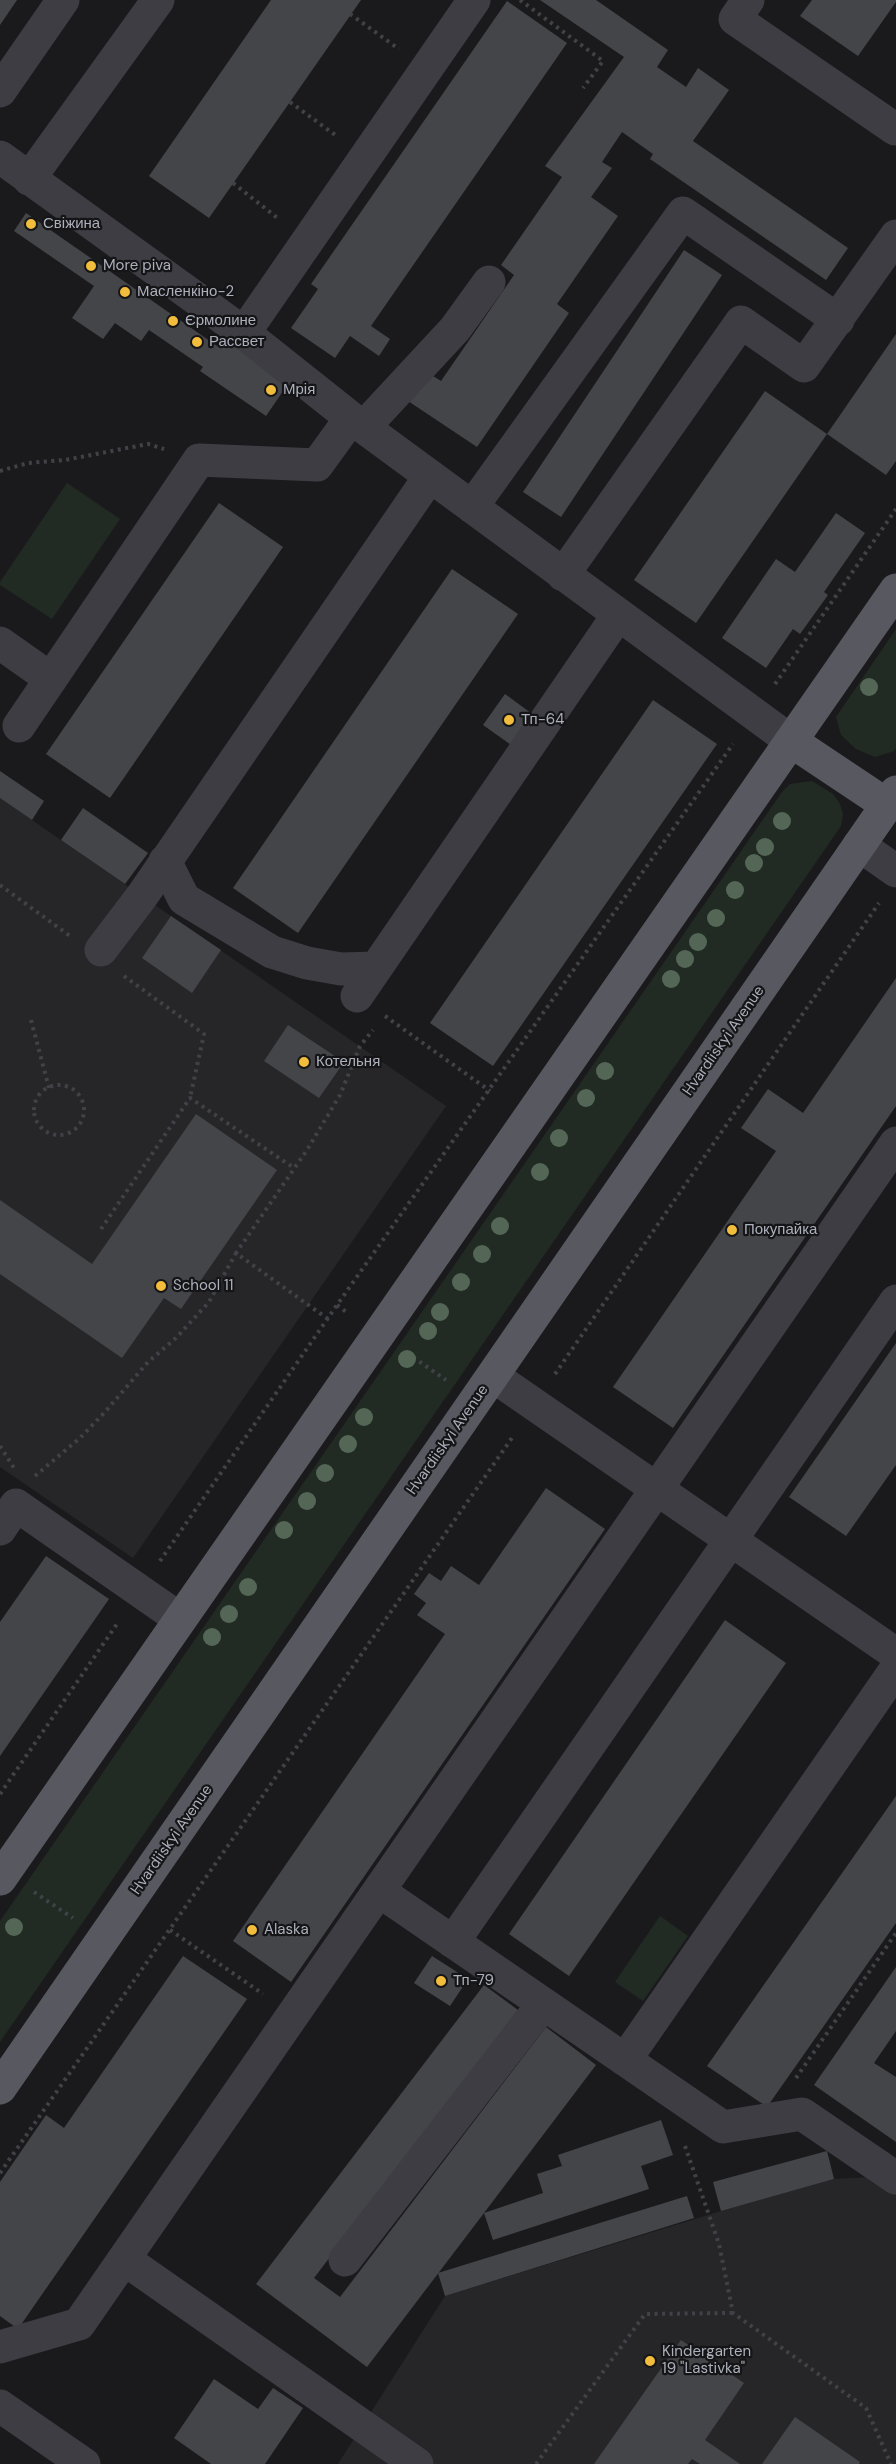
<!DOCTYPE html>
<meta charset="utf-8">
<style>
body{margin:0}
canvas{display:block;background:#1a1a1c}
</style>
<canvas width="896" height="2464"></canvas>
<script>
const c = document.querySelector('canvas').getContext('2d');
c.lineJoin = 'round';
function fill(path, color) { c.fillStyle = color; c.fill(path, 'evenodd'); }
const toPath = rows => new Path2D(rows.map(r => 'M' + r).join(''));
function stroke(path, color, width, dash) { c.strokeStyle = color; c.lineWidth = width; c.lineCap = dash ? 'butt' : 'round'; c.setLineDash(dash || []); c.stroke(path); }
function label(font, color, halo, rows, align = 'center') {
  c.font = font + ' "DM Sans",sans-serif'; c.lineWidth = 4.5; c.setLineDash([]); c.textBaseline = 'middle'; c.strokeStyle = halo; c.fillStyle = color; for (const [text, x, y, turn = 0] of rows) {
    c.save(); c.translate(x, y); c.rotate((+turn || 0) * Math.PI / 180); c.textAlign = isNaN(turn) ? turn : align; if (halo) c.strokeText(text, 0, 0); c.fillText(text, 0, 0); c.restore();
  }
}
const built = toPath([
 [0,798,446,1106,133,1558,0,1467],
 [875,2177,896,2192,896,2464,338,2464,445,2296,721,2211,834,2179]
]);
const green = toPath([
 [67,483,120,519,52,619,0,585,0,582],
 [896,629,896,748,894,751,875,757,856,749,841,735,836,717],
 [812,781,833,794,840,804,843,814,841,826,0,2042,0,1921,782,792,790,784],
 [660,1916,688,1936,643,2001,615,1982]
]);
const building = toPath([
 [0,0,17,0,0,25],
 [271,0,361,0,209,218,149,176],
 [540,0,596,0,668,50,657,67,686,87,698,68,729,90,693,141,848,248,826,280,650,159,653,154,622,132,602,162,612,168,591,197,618,216,557,304,569,313,477,447,405,399,425,371,441,381,514,275,501,265,562,177,545,166,624,57],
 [812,0,896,0,896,2,858,56,800,16],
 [507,1,567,43,371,326,390,339,379,356,350,336,335,358,291,328,318,289,311,284],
 [26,213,217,346,227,332,292,378,266,416,200,371,203,367,149,330,141,341,115,323,103,339,72,318,94,286,14,231],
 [684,250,722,275,561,517,523,492],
 [896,334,896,461,886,475,827,434],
 [765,391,827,434,696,623,634,580],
 [219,503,283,547,110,798,46,754],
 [836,513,865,533,824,592,828,595,800,634,793,629,766,668,722,638,776,559,795,572],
 [452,569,518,614,298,933,233,888],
 [505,694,535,716,514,747,483,725],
 [653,700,717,744,493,1066,430,1023],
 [0,771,44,801,32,820,0,798],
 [83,808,148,853,125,884,61,840],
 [171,916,221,950,192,993,142,958],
 [896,978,896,1106,673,1428,613,1387,776,1151,741,1128,768,1089,803,1113],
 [288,1025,344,1062,319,1098,264,1061],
 [196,1114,277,1170,181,1309,164,1298,122,1358,0,1274,0,1200,92,1264],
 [896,1343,896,1465,846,1536,789,1497],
 [546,1488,605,1529,291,1982,233,1941,445,1634,417,1615,426,1603,414,1594,429,1573,441,1581,451,1566,479,1585],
 [46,1556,109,1599,0,1756,0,1622],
 [725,1620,786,1663,569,1976,509,1934],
 [896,1796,896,1923,767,2107,707,2066],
 [183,1956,247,1999,18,2329,0,2316,0,2182,46,2115,64,2128],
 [432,1956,468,1979,450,2006,414,1983],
 [896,1967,896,2031,874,2063,896,2077,896,2142,814,2085],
 [484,1985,518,2010,314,2278,340,2297,546,2027,596,2065,484,2213,543,2193,537,2174,562,2166,558,2155,661,2120,673,2155,641,2166,649,2189,493,2240,484,2213,367,2367,256,2284],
 [827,2151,834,2179,721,2211,713,2182],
 [687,2196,694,2218,445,2296,438,2273],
 [681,2340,744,2383,705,2440,740,2464,700,2464,692,2459,688,2464,594,2464],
 [214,2379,258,2409,273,2388,303,2408,265,2464,211,2464,174,2438],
 [795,2417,860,2462,859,2464,762,2464]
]);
const path = toPath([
 [520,0,603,61,583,88],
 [350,14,399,49],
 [290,102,338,137],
 [233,183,280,220],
 [0,471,28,463,65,460,148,444,164,449],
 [775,684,896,509],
 [0,885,70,936],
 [124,976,204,1034,190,1098],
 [385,1016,490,1091],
 [31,1020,49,1088],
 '34 1110a25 25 0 1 1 50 0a25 25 0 1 1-50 0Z',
 [101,1229,190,1098,294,1168],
 [337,1305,349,1314],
 [328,1319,236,1253,307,1150,340,1095,360,1046,373,1030],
 [407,1353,446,1380],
 [555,1374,879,903],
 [0,1446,14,1468],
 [35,1476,80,1438,105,1412,148,1362,176,1338,209,1302,236,1253],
 [160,1561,337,1305,733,744],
 [0,1794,119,1621],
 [34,1892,73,1918],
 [170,1930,263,1994],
 [796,2078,896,1933],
 [685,2146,719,2244,733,2313,866,2408,891,2464],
 [0,2173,514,1435],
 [536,2464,645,2314,733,2313]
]);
const minor = toPath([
 [748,0,735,19,895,129,896,128],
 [0,91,63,0],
 [0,157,244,333,351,418,791,741],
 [29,179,158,0],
 [244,333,474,0],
 [364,427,455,329,489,282],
 [472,507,683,213,838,320],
 [563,575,741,322,804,366,896,236],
 [0,643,51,679],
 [19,726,199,460,317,465,351,418],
 [859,845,896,871],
 [165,861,184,899,272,952,307,963,341,969,376,968],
 [101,950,142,896,430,476],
 [357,996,618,615],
 [493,1376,896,1654],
 [0,1529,16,1505,180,1619],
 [379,1891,723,2127,802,2114,896,2178],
 [453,1942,896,1301],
 [625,2060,896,1669],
 [124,2259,417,2464],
 [345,2260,543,2004],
 [0,2347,79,2324,896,1143],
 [0,2406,84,2464]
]);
const major = toPath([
 [791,741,887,805],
 [0,1879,896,590],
 [0,2088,896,792]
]);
const trees = [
 [869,687],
 [782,821],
 [765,847],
 [754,863],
 [735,890],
 [716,918],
 [698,942],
 [685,959],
 [671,979],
 [605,1071],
 [586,1098],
 [559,1138],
 [540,1172],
 [500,1226],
 [482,1254],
 [461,1282],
 [440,1312],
 [428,1331],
 [407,1359],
 [364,1417],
 [348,1444],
 [325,1473],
 [307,1501],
 [284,1530],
 [248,1587],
 [229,1614],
 [212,1637],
 [14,1927]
];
const markers = [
 [31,224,6,"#f2bc3c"],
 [91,266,6,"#f2bc3c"],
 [125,292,6,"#f2bc3c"],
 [173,321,6,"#f2bc3c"],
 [197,342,6,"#f2bc3c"],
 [271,390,6,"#f2bc3c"],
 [509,720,6,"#f2bc3c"],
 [304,1062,6,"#f2bc3c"],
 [732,1230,6,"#f2bc3c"],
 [161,1286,6,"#f2bc3c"],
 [252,1930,6,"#f2bc3c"],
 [441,1981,6,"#f2bc3c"],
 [650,2361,6,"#f2bc3c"]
];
const poiNames = [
 ["Свіжина",43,224],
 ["More piva",103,266],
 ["Масленкіно-2",137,292],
 ["Єрмолине",185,321],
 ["Рассвет",209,342],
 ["Мрія",283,390],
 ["Тп-64",521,720],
 ["Котельня",316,1062],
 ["Покупайка",744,1230],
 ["School 11",173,1286],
 ["Alaska",264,1930],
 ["Тп-79",453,1981],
 ["Kindergarten",662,2352],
 ["19 \"Lastivka\"",662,2369]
];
const streetNames = [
 ["Hvardiiskyi Avenue",724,1041,-55],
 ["Hvardiiskyi Avenue",448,1440,-55],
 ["Hvardiiskyi Avenue",172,1840,-55]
];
fill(built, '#262629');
fill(green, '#212a23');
fill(building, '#444549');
stroke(path, '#414248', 4, [3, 4.5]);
stroke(minor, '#3d3d43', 33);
stroke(major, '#575860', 33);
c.fillStyle = '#546757';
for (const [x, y] of trees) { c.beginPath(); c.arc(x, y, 9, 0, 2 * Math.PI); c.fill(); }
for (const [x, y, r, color] of markers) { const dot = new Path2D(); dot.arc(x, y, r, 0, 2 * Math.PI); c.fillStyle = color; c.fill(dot); stroke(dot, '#151517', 2); }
label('15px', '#acb0bb', '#151517', poiNames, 'left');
label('15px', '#acb0bb', '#151517', streetNames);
</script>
